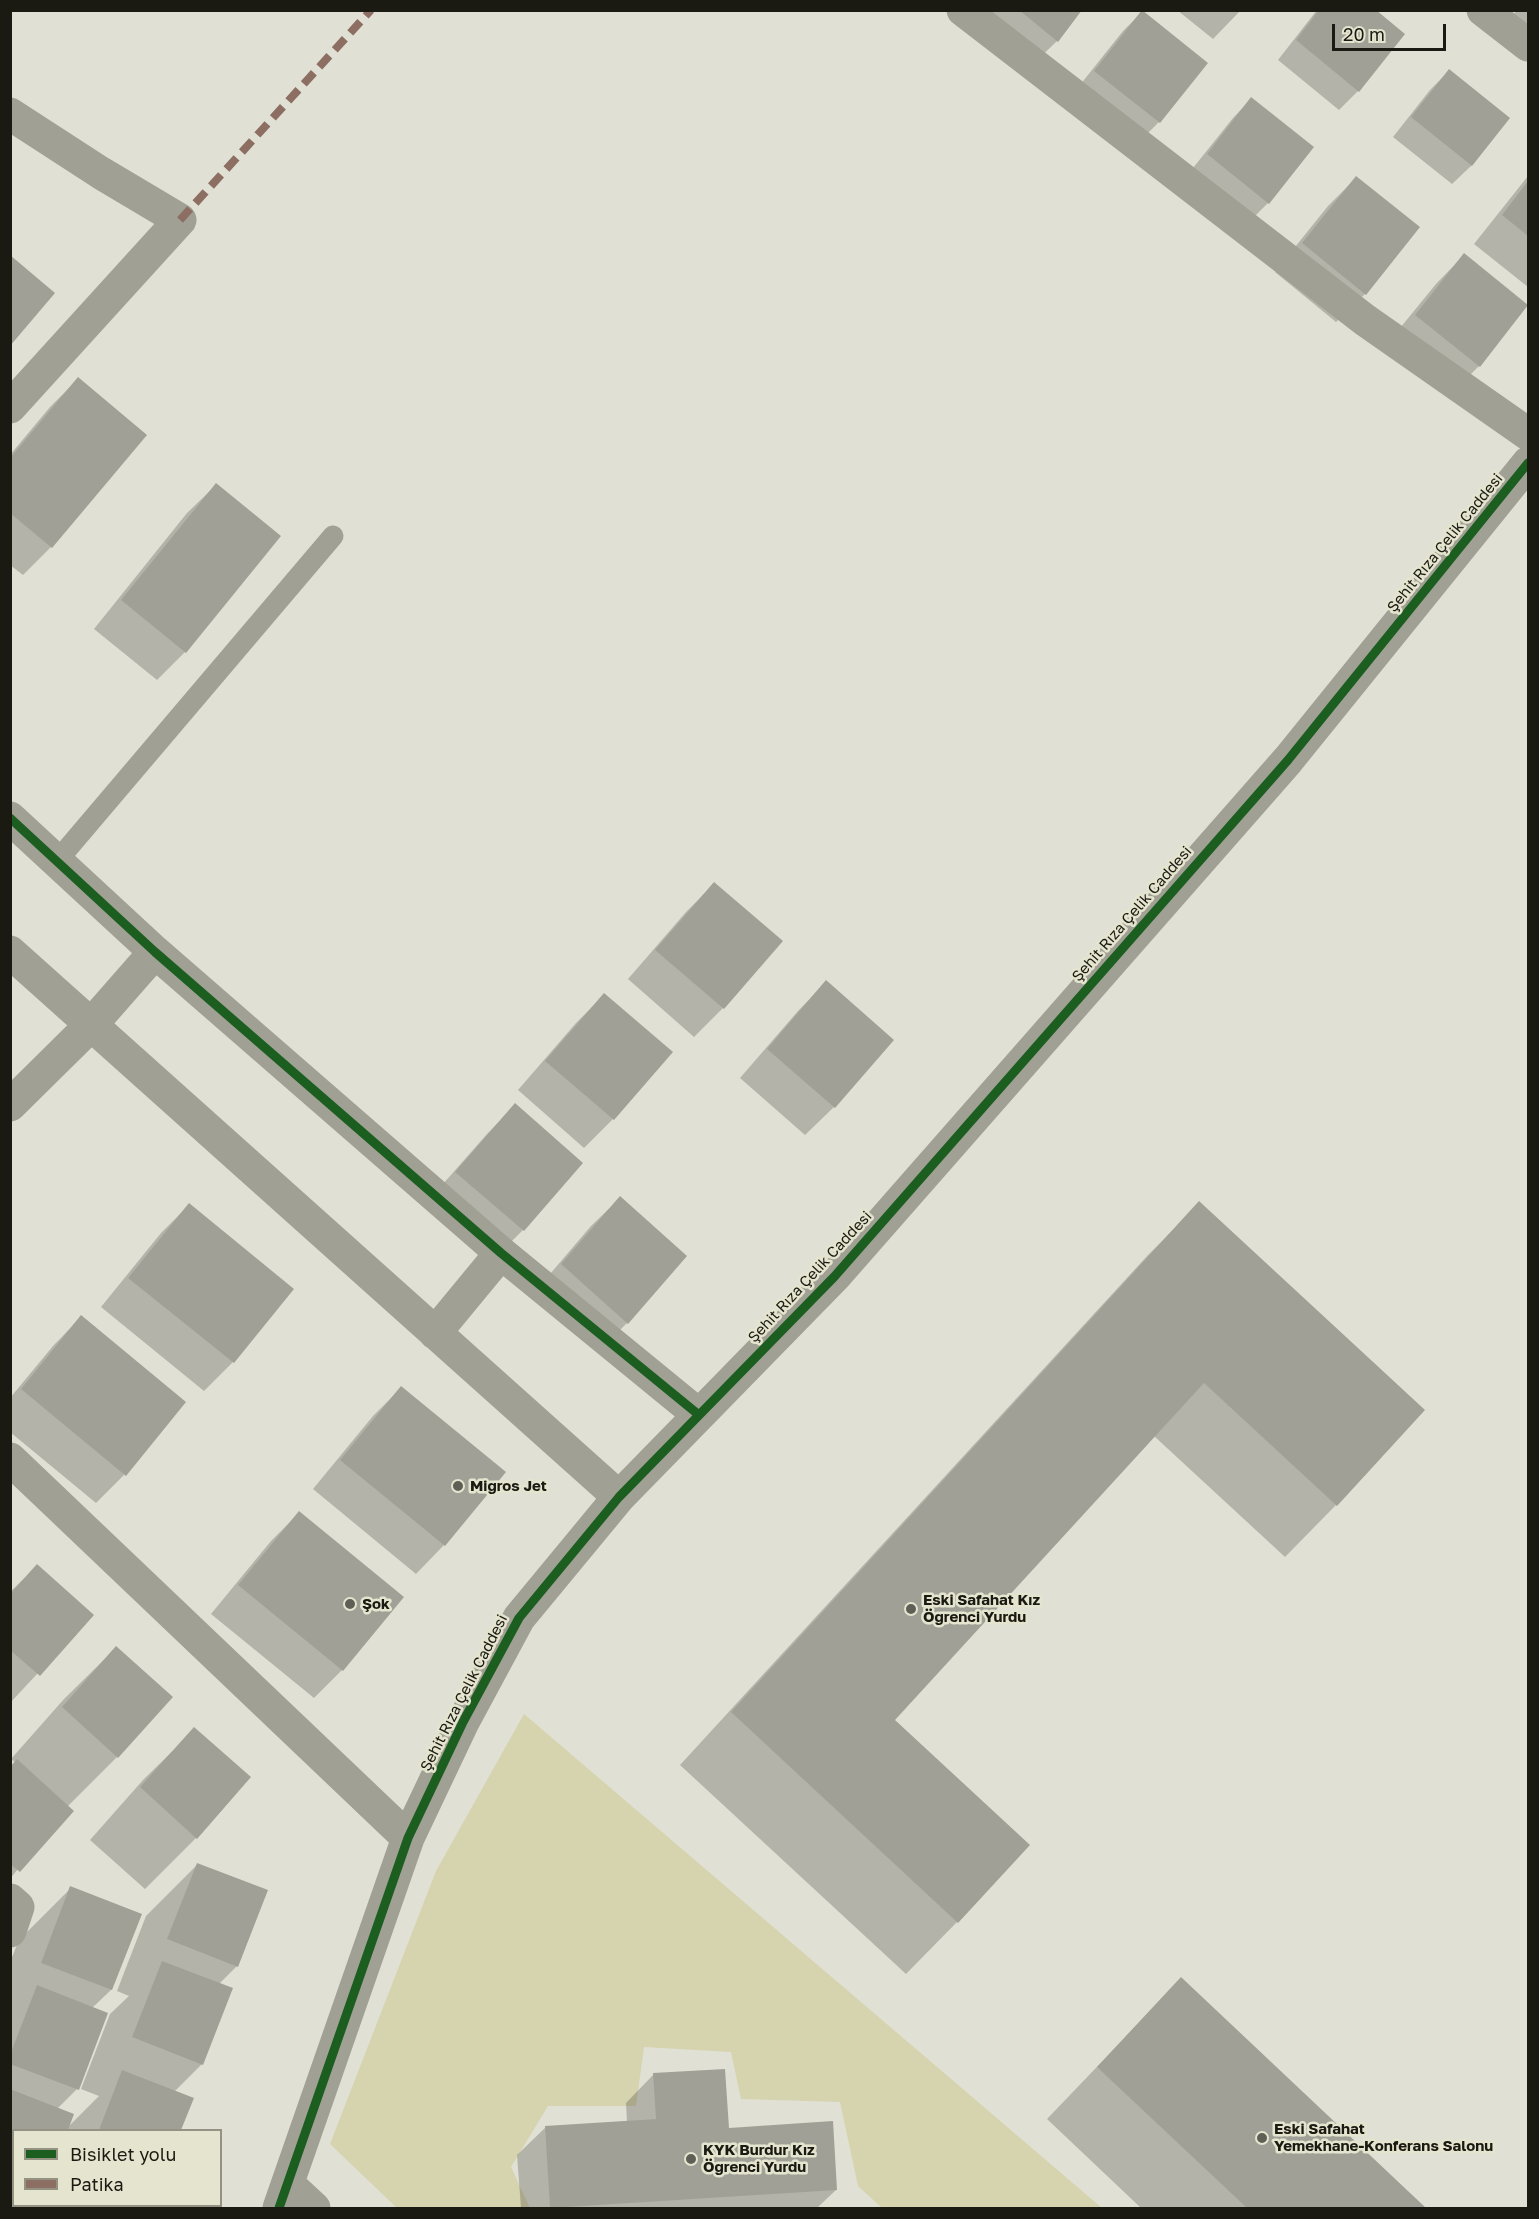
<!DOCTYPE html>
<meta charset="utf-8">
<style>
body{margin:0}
#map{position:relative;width:1539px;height:2219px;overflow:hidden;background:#e0e0d4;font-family:"Golos Text",sans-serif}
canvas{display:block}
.frame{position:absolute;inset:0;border:12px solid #1a1a12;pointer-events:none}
.legend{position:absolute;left:12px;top:2129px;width:210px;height:78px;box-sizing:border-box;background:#e5e4cf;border:2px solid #949383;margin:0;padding:8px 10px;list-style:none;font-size:18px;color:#1a1a12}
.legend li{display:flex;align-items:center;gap:12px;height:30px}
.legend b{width:30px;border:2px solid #949383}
.scale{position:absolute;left:1332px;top:24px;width:114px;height:27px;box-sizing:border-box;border:3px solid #1a1a12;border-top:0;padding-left:8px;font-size:18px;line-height:21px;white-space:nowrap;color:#1a1a12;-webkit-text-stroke:4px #e5e4cf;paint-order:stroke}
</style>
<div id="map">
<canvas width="1539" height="2219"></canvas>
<div class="frame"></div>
<ul class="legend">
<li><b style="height:8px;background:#1b5e20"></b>Bisiklet yolu</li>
<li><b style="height:8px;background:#8d6e63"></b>Patika</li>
</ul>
<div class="scale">20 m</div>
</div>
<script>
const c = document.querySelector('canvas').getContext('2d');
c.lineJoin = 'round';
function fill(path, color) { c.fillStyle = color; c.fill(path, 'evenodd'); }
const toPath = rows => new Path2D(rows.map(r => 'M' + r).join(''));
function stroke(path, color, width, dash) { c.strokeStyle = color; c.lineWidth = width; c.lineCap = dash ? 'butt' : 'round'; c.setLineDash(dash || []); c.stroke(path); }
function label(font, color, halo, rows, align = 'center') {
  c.font = font + ' "Golos Text",sans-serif'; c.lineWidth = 5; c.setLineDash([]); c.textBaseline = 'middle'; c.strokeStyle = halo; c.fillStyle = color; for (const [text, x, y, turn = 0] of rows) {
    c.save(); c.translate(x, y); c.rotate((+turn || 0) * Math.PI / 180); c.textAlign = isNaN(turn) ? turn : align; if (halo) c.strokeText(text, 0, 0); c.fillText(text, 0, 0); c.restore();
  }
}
const green = toPath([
 [524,1714,1102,2208,882,2208,858,2186,840,2102,741,2099,731,2052,644,2047,636,2106,548,2106,511,2167,530,2208,397,2208,330,2144,436,1871]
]);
const shadow = toPath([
 [955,10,1081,10,1057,41,1028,69],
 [1177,10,1241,10,1213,39],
 [1317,10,1374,10,1358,91,1339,110,1278,60],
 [1517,10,1528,10,1528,51,1502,30],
 [1142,12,1206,63,1159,122,1140,141,1076,90,1123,31],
 [1449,71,1508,118,1471,166,1452,184,1393,137,1430,90],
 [1251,99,1268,203,1249,222,1189,173,1233,118],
 [1528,176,1528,287,1474,244],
 [1356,178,1365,294,1336,322,1275,272,1328,206],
 [1464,255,1527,306,1479,366,1450,395,1387,344,1436,284],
 [78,379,51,547,23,575,10,565,10,455,50,407],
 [216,485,185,652,157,680,94,629,187,513],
 [714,884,781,941,723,1008,694,1037,628,979,686,912],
 [826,982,892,1040,834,1107,805,1135,740,1078,798,1011],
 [604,995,671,1052,613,1119,584,1148,518,1090,576,1023],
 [515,1105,523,1230,495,1258,428,1201,487,1134],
 [620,1198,627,1323,599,1351,533,1294,591,1226],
 [1199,1204,1336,1505,1285,1557,1154,1436,893,1720,957,1922,906,1974,680,1765,1148,1255],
 [189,1205,292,1290,233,1362,204,1391,101,1307,161,1233],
 [81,1317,124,1475,96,1503,10,1432,10,1398,53,1346],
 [401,1388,504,1473,444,1545,416,1574,313,1489,373,1416],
 [299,1513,342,1670,314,1698,211,1614,271,1541],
 [37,1566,92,1615,10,1703,10,1592],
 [116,1648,117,1757,67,1807,10,1879,10,1768,16,1763,11,1759,64,1699],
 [195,1729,196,1838,145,1889,90,1840,143,1780],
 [197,1865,237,1966,219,1984,202,2064,174,2092,192,2099,180,2130,14,2130,14,2206,28,2206,25,2208,10,2208,10,1962,19,1940,71,1888,140,1915,111,1990,92,2008,77,2089,57,2109,68,2127,99,2096,81,2089,110,2014,129,1996,117,1991,146,1916],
 [1181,1979,1424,2208,1141,2208,1047,2119],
 [654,2074,727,2129,836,2190,817,2208,521,2208,517,2155,546,2127,627,2122,626,2103],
 [41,2206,147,2206,146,2208,38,2208]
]);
const building = toPath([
 [1019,10,1082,10,1058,42],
 [1142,10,1208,63,1160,123,1094,71],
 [1319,10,1376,10,1405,34,1359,92,1296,40],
 [1449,69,1510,118,1472,166,1411,117],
 [1251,97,1314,147,1269,204,1207,154],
 [1356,176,1420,227,1366,295,1302,243],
 [1528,181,1528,236,1502,215],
 [1464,253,1528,305,1480,367,1415,315],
 [10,255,55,293,10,346],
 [78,377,147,435,52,548,10,513,10,458],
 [216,483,281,536,186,653,121,600],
 [714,882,783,941,724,1009,655,950],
 [826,980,894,1040,835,1108,767,1049],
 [604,993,673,1052,614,1120,545,1061],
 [515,1103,583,1163,524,1231,455,1172],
 [620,1196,687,1256,628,1324,561,1264],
 [1199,1201,1425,1410,1337,1506,1204,1383,895,1720,1030,1845,958,1923,731,1712],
 [189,1203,294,1289,234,1363,128,1278],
 [81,1315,186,1402,126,1476,21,1389],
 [401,1386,506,1472,445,1546,340,1460],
 [299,1511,404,1597,343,1671,238,1585],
 [37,1564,94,1615,40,1676,10,1650,10,1594],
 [116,1646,173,1697,118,1758,62,1707],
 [194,1727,251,1777,197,1839,140,1787],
 [17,1759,74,1811,20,1872,10,1864,10,1767],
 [197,1863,268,1890,238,1967,167,1939],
 [70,1886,142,1914,112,1990,41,1963],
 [162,1961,233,1988,203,2065,132,2037],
 [1181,1977,1426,2208,1247,2208,1097,2067],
 [37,1985,108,2013,79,2090,10,2064,10,2055],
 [725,2069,729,2128,833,2121,837,2190,550,2208,545,2126,656,2119,653,2073],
 [122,2070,194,2098,181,2130,99,2130],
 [10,2089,74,2114,68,2130,14,2130,14,2178,10,2177],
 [66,2206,148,2206,147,2208,65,2208]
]);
const service = toPath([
 [57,861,333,536]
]);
const minor = toPath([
 [963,10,1365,320,1528,434],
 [1483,10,1528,45],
 [10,114,101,173,180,220,10,407],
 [10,818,155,952,501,1253,699,1415],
 [10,952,619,1497],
 [10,1105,91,1025,155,952],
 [435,1333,501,1253],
 [10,1459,408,1838],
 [10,1900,18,1907,10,1931],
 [288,2184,314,2208],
 [279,2208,408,1838,463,1722,519,1618,619,1497,834,1277,1288,760,1528,463]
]);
const quiet = toPath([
 [180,220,371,10]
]);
const cycleway = toPath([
 [10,818,155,952,501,1253,699,1415],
 [279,2208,408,1838,463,1722,519,1618,619,1497,834,1277,1288,760,1528,463]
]);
const markers = [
 [458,1486,6,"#5f5f56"],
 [350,1604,6,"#5f5f56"],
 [911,1609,6,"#5f5f56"],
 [1262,2138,6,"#5f5f56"],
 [691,2159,6,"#5f5f56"]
];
const streetNames = [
 ["Şehit Rıza Çelik Caddesi",1445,543,-51],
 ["Şehit Rıza Çelik Caddesi",1132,914,-49],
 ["Şehit Rıza Çelik Caddesi",810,1277,-47],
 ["Şehit Rıza Çelik Caddesi",464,1693,-63]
];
const poiNames = [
 ["Migros Jet",470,1486],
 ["Eski Safahat Kız",923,1600],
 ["Öğrenci Yurdu",923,1617],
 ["Şok",362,1604],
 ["Eski Safahat",1274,2129],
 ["Yemekhane-Konferans Salonu",1274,2146],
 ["KYK Burdur Kız",703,2150],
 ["Öğrenci Yurdu",703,2167]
];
fill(green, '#d6d3af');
fill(shadow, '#0003');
fill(building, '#a0a096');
stroke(service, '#a1a094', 21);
stroke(minor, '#a1a094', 33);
stroke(quiet, '#8d6e63', 8, [15, 8]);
stroke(cycleway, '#1b5e20', 9);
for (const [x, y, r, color] of markers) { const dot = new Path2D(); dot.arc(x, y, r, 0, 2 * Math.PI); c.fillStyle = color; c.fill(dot); stroke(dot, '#e5e4cf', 2); }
label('15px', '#1a1a12', '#e5e4cf', streetNames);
label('bold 15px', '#1a1a12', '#e5e4cf', poiNames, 'left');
</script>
